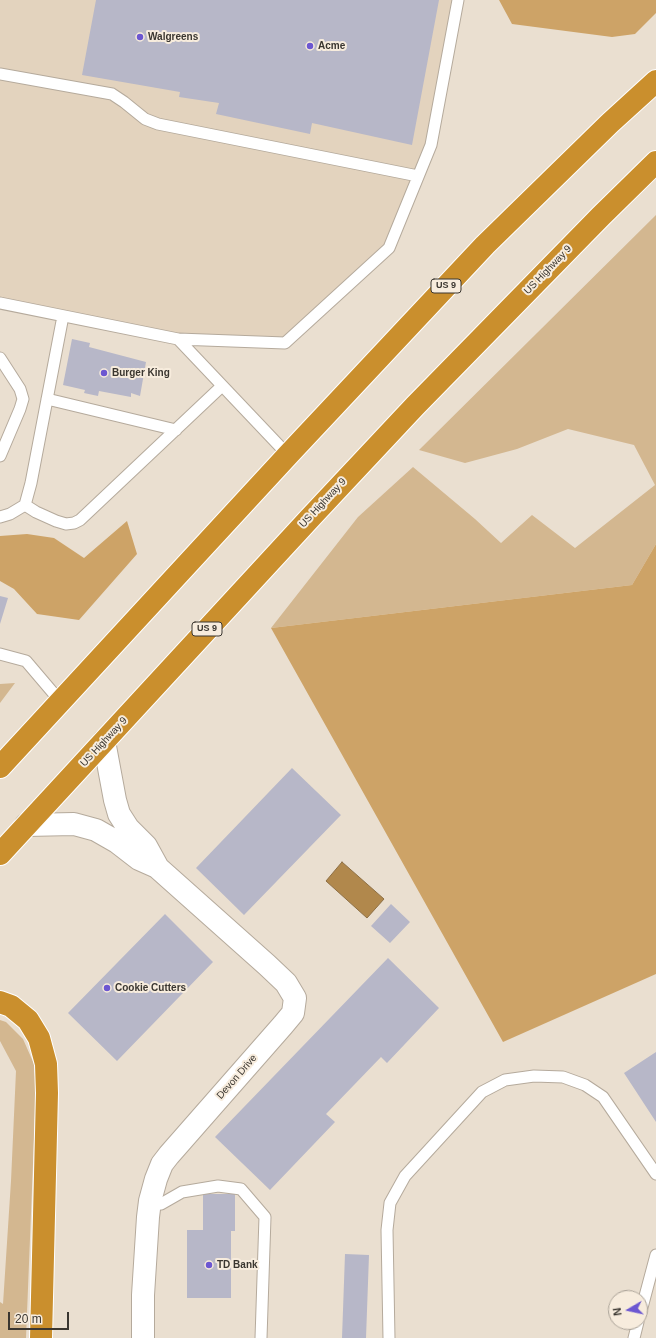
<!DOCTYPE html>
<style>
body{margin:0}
#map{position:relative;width:656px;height:1338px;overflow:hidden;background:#eadfd0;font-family:Arial,sans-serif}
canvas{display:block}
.north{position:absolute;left:608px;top:1290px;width:40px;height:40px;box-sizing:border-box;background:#f7ecdd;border:1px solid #aba398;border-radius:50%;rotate:261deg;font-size:11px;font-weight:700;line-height:16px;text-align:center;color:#3a3630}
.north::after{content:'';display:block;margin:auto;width:14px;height:18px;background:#6c57d1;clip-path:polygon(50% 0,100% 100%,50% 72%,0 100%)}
.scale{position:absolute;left:8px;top:1312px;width:61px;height:18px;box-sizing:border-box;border:2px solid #3a3630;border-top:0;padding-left:5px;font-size:12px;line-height:14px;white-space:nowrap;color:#3a3630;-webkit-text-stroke:3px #f7ecdd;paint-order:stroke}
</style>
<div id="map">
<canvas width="656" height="1338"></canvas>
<div class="north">N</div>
<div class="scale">20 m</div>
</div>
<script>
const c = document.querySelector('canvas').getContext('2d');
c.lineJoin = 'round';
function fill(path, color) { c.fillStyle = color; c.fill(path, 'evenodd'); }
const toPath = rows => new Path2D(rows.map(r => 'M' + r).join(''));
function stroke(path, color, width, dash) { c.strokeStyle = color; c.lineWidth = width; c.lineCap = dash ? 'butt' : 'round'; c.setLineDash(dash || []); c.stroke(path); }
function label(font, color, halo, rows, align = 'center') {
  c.font = font + ' Arial,sans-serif'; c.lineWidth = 4; c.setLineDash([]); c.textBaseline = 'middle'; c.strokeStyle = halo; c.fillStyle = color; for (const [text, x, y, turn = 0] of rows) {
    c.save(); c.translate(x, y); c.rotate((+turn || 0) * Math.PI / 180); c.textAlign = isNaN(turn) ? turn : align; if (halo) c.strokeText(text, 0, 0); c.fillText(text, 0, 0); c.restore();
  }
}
const built = toPath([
 [0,0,458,0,431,145,389,248,285,343,178,339,0,305]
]);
const green = toPath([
 [656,215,656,544,632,585,271,628,358,517,413,467,475,519,501,543,532,515,575,548,655,485,634,445,568,429,517,449,465,463,419,450],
 [15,683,0,703,0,684],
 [0,1020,6,1022,23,1039,34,1064,36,1089,26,1338,0,1338,0,1302,3,1304,11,1181,16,1071,0,1041]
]);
const forest = toPath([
 [499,0,656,0,656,13,635,34,612,37,512,24],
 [127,521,137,554,79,620,37,614,14,589,0,581,0,536,27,534,54,538,84,558],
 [656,544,656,974,503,1042,271,628,632,585]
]);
const water = toPath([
 [342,862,384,899,367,918,326,881,342,862]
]);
const building = toPath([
 [96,0,439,0,412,145,312,123,310,134,216,114,219,103,179,97,180,92,82,75],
 [72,339,90,343,89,347,146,362,140,396,131,393,131,397,99,391,98,396,84,393,85,390,63,385],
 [0,596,8,598,0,624],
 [292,768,341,815,244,915,196,868],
 [391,904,410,922,390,943,371,926],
 [165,914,213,962,117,1061,68,1013],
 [388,958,439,1008,387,1063,381,1057,326,1114,335,1122,270,1190,215,1137],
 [656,1052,656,1122,624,1073],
 [203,1194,235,1194,235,1231,231,1231,231,1298,187,1298,187,1230,203,1230],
 [345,1254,369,1255,366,1338,342,1338]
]);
const lane = toPath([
 [0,74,112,94,124,102,145,119,158,124,418,176],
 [0,303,178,339,288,455],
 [178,339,285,343,389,248,431,145,458,0],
 [0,358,20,389,23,399,20,409,0,456],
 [47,399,176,430],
 [25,505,31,483,63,316],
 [0,517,10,514,25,505,36,512,56,521,66,524,74,523,80,520,222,386],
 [0,654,26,661,60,701],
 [150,1205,161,1204,182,1192,218,1186,241,1189,265,1217,261,1338],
 [640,1315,656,1255],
 [389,1338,387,1230,390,1203,405,1176,482,1092,505,1080,534,1076,563,1077,585,1085,603,1097,656,1174],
 [634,1338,638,1322]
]);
const street = toPath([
 [104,741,115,800,119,814,128,828,146,846,157,866],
 [26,825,74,824,96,830,117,842,139,859,157,867,267,965,286,983,295,998,293,1013,283,1025,169,1155,162,1164,156,1179,150,1201,148,1217,143,1295,143,1338]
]);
const highway = toPath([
 [0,767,288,455,485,245,610,123,656,81],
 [0,854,310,518,415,406,601,216,656,162],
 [0,1002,11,1006,28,1020,39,1038,46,1064,47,1093,41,1338]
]);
const markers = [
 [140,37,4,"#6c57d1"],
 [310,46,4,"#6c57d1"],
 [104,373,4,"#6c57d1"],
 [107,988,4,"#6c57d1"],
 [209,1265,4,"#6c57d1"]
];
const shields = [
 [446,286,30],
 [207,629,30]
];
const shieldNames = [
 ["US 9",446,286],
 ["US 9",207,629]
];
const poiNames = [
 ["Walgreens",148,37],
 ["Acme",318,46],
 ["Burger King",112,373],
 ["Cookie Cutters",115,988],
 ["TD Bank",217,1265]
];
const streetNames = [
 ["US Highway 9",548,270,-46],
 ["US Highway 9",323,503,-47],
 ["US Highway 9",104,742,-47],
 ["Devon Drive",237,1077,-49]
];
fill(built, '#e3d3be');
fill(green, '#d3b790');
fill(forest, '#cda367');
fill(water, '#b1884c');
stroke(water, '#8d6f44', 1);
fill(building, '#b7b7c8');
stroke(lane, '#b5aa9c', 13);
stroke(street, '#b5aa9c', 24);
stroke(highway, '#fff', 24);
stroke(lane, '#fff', 11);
stroke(street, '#fff', 22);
stroke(highway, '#ca8f2d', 22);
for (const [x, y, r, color] of markers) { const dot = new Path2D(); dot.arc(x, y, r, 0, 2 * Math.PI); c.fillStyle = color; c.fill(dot); stroke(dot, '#f7ecdd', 1.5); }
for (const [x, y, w] of shields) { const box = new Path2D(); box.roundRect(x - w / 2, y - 7, w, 14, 3); c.fillStyle = '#f7ecdd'; c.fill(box); stroke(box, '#3a3630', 1); }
label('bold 9px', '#3a3630', null, shieldNames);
label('bold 10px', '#3a3630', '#f7ecdd', poiNames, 'left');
label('10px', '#3a3630', '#f7ecdd', streetNames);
</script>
